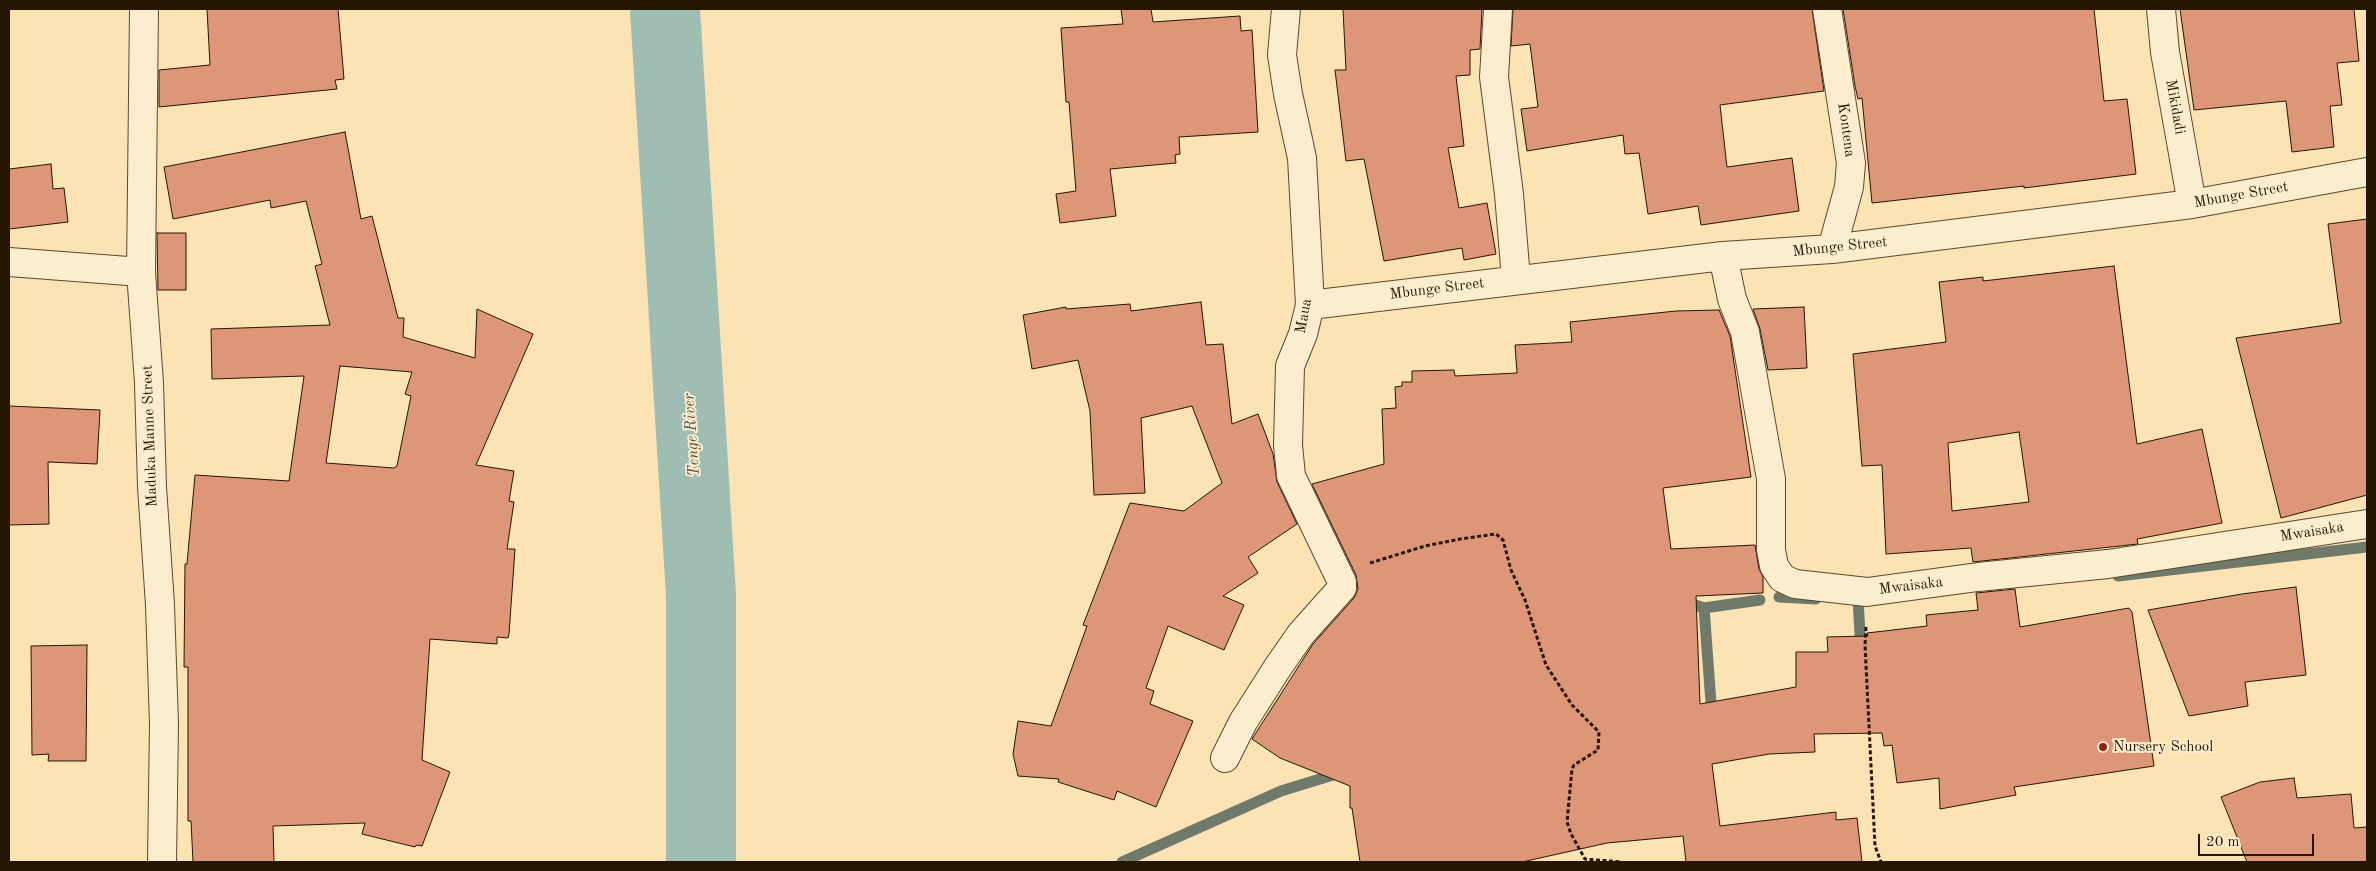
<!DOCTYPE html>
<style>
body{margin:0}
#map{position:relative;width:2376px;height:871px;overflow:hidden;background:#fbe3b4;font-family:"Old Standard TT",serif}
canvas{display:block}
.frame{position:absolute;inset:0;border:10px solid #261500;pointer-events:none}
.scale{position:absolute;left:2198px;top:834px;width:116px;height:22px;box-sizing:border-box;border:2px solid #261500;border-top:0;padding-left:6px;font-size:15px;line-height:18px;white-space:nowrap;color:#261500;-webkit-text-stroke:4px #fcedce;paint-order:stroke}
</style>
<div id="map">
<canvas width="2376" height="871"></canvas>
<div class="frame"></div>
<div class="scale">20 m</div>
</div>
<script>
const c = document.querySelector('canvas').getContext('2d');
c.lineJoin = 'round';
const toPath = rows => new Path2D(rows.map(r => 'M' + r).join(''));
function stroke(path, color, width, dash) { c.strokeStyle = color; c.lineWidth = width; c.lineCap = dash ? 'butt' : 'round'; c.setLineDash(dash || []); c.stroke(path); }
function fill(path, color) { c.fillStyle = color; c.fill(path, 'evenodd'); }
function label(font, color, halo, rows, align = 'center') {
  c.font = font + ' "Old Standard TT",serif'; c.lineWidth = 4; c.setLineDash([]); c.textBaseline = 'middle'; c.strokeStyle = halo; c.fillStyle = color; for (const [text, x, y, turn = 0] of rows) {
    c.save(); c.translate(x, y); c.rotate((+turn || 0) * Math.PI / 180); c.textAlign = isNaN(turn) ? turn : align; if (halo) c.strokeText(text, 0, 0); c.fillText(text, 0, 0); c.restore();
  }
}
const stream = toPath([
 [2118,576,2367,547],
 [1779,597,1816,599],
 [1858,599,1861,652],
 [1684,601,1704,608,1760,600],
 [1704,608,1711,703],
 [1122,862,1281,791,1333,775,1336,766]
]);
const river = toPath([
 [665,9,701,595,701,862]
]);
const building = toPath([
 [207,9,338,9,344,79,335,80,337,89,159,107,159,70,210,65,207,9],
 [1121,9,1151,9,1153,22,1240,16,1241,31,1252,30,1258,132,1179,137,1180,154,1175,155,1176,163,1110,169,1116,216,1060,223,1056,194,1076,191,1069,102,1066,102,1061,28,1123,24,1121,9],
 [1343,9,1482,9,1480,49,1470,50,1470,75,1456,76,1464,146,1448,148,1459,208,1487,203,1496,254,1464,260,1462,248,1384,261,1364,159,1346,161,1335,70,1346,70,1343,9],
 [1513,9,1812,9,1824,91,1720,105,1727,167,1792,158,1799,211,1701,225,1698,206,1648,214,1639,153,1625,154,1623,135,1527,151,1521,109,1538,107,1530,44,1511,46,1513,9],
 [1843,9,2094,9,2104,101,2127,99,2136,174,2024,188,2024,186,1872,203,1862,98,1858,99,1855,86,1843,9],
 [2180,9,2354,9,2359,61,2337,63,2342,105,2330,106,2334,147,2292,152,2286,101,2194,110,2180,9],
 [345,132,361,219,372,216,398,318,404,318,403,337,475,358,477,309,533,334,476,465,514,471,509,501,514,502,507,549,515,549,509,634,508,638,497,637,497,644,430,639,422,760,450,772,422,846,416,845,415,847,362,834,365,823,273,826,274,862,193,862,191,821,188,821,188,667,184,667,185,564,187,564,195,475,289,481,304,376,212,379,211,329,330,325,315,266,322,264,306,201,271,208,270,200,173,219,164,167,345,132],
 [340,366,412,372,405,394,411,396,397,466,394,468,326,463,340,366],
 [51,164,53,189,64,188,68,222,9,229,9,169,51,164],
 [2367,219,2367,495,2281,518,2236,338,2341,323,2328,224,2367,219],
 [157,233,186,233,186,290,158,290,157,233],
 [2114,266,2137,444,2202,429,2222,523,2137,539,2138,544,1973,562,1971,548,1886,554,1882,465,1862,466,1853,354,1946,342,1939,282,1983,277,1983,281,2114,266],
 [2019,432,2029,502,1952,511,1948,443,2019,432],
 [1201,302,1206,345,1223,344,1232,424,1258,414,1273,454,1277,482,1297,524,1248,557,1258,573,1223,596,1244,605,1224,650,1168,626,1146,688,1154,691,1150,704,1193,721,1156,807,1117,791,1114,800,1058,782,1059,779,1018,776,1013,754,1018,721,1051,726,1087,626,1083,625,1130,503,1184,511,1222,483,1192,406,1141,418,1145,493,1094,495,1090,411,1078,360,1032,369,1023,315,1066,307,1066,309,1130,304,1131,311,1201,302],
 [1804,307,1807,368,1768,370,1760,329,1753,309,1804,307],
 [1719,310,1730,336,1751,477,1663,488,1671,549,1755,545,1759,569,1763,577,1763,593,1696,596,1700,704,1796,687,1796,652,1828,652,1827,637,1868,636,1867,633,1927,626,1926,615,1978,610,1976,593,2015,589,2020,627,2129,608,2132,612,2154,766,2014,787,2016,795,1940,809,1939,778,1897,783,1892,745,1884,746,1882,733,1814,734,1815,752,1769,754,1712,764,1720,826,1836,812,1836,820,1857,818,1862,862,1686,862,1683,836,1607,843,1522,862,1360,862,1352,808,1350,808,1350,786,1280,758,1252,739,1313,644,1354,598,1358,589,1356,575,1312,484,1384,464,1382,409,1396,408,1395,387,1402,386,1402,382,1412,382,1412,371,1454,370,1455,376,1517,373,1515,345,1572,342,1570,322,1676,311,1719,310],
 [9,406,100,410,97,464,48,462,49,524,9,525,9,406],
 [2296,587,2306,675,2245,682,2248,706,2189,716,2148,610,2242,594,2296,587],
 [87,645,86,761,48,761,49,754,32,755,31,646,87,645],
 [2294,778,2297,798,2351,794,2354,828,2367,827,2367,862,2247,862,2221,797,2260,782,2294,778]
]);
const path = toPath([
 [1370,563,1425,546,1460,539,1496,534,1503,540,1511,570,1525,600,1546,665,1572,705,1599,732,1598,750,1574,765,1572,769,1567,822,1571,834,1585,859,1621,862],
 [1866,627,1865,645,1875,846,1881,862]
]);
const minor = toPath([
 [144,9,141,272,149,383,152,487,160,605,164,724,162,862],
 [1498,9,1494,77,1509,194,1516,279],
 [1827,9,1851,163,1849,187,1832,249],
 [2161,9,2165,52,2192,204],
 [1723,256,1732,299,1745,332,1771,479,1771,550,1774,566,1782,578,1795,584,1867,592,1978,577,2108,564,2367,524],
 [9,262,141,272],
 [1310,305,1723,256,1832,249,2192,204,2367,172],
 [1225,758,1243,722,1278,667,1301,634,1342,588,1342,582,1291,476,1288,445,1290,366,1303,334,1310,305,1302,158,1288,94,1282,55,1286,9]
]);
const markers = [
 [2103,747,5,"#8f2418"]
];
const streetNames = [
 ["Mikidadi",2175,107,80],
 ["Kontena",1846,130,82],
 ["Mbunge Street",2241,195,-10],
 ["Mbunge Street",1840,247,-6],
 ["Mbunge Street",1437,289,-7],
 ["Maua",1304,316,-79],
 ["Maduka Manne Street",150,436,-92],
 ["Mwaisaka",2312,532,-9],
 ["Mwaisaka",1911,586,-7]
];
const poiNames = [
 ["Nursery School",2113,747]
];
const waterNames = [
 ["Tenge River",692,435,-94]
];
stroke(stream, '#6f7a6b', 11);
stroke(river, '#9fbdb2', 70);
fill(building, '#de9679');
stroke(building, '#261500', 1);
stroke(minor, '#5b482d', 30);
stroke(path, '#261500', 3, [4, 2.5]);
stroke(minor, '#fcedce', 28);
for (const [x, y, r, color] of markers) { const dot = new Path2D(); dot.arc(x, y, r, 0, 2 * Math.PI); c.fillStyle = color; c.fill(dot); stroke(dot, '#fcedce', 2); }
label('15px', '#261500', '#fcedce', streetNames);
label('15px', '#261500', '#fcedce', poiNames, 'left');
label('italic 16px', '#50503e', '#fcedce', waterNames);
</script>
